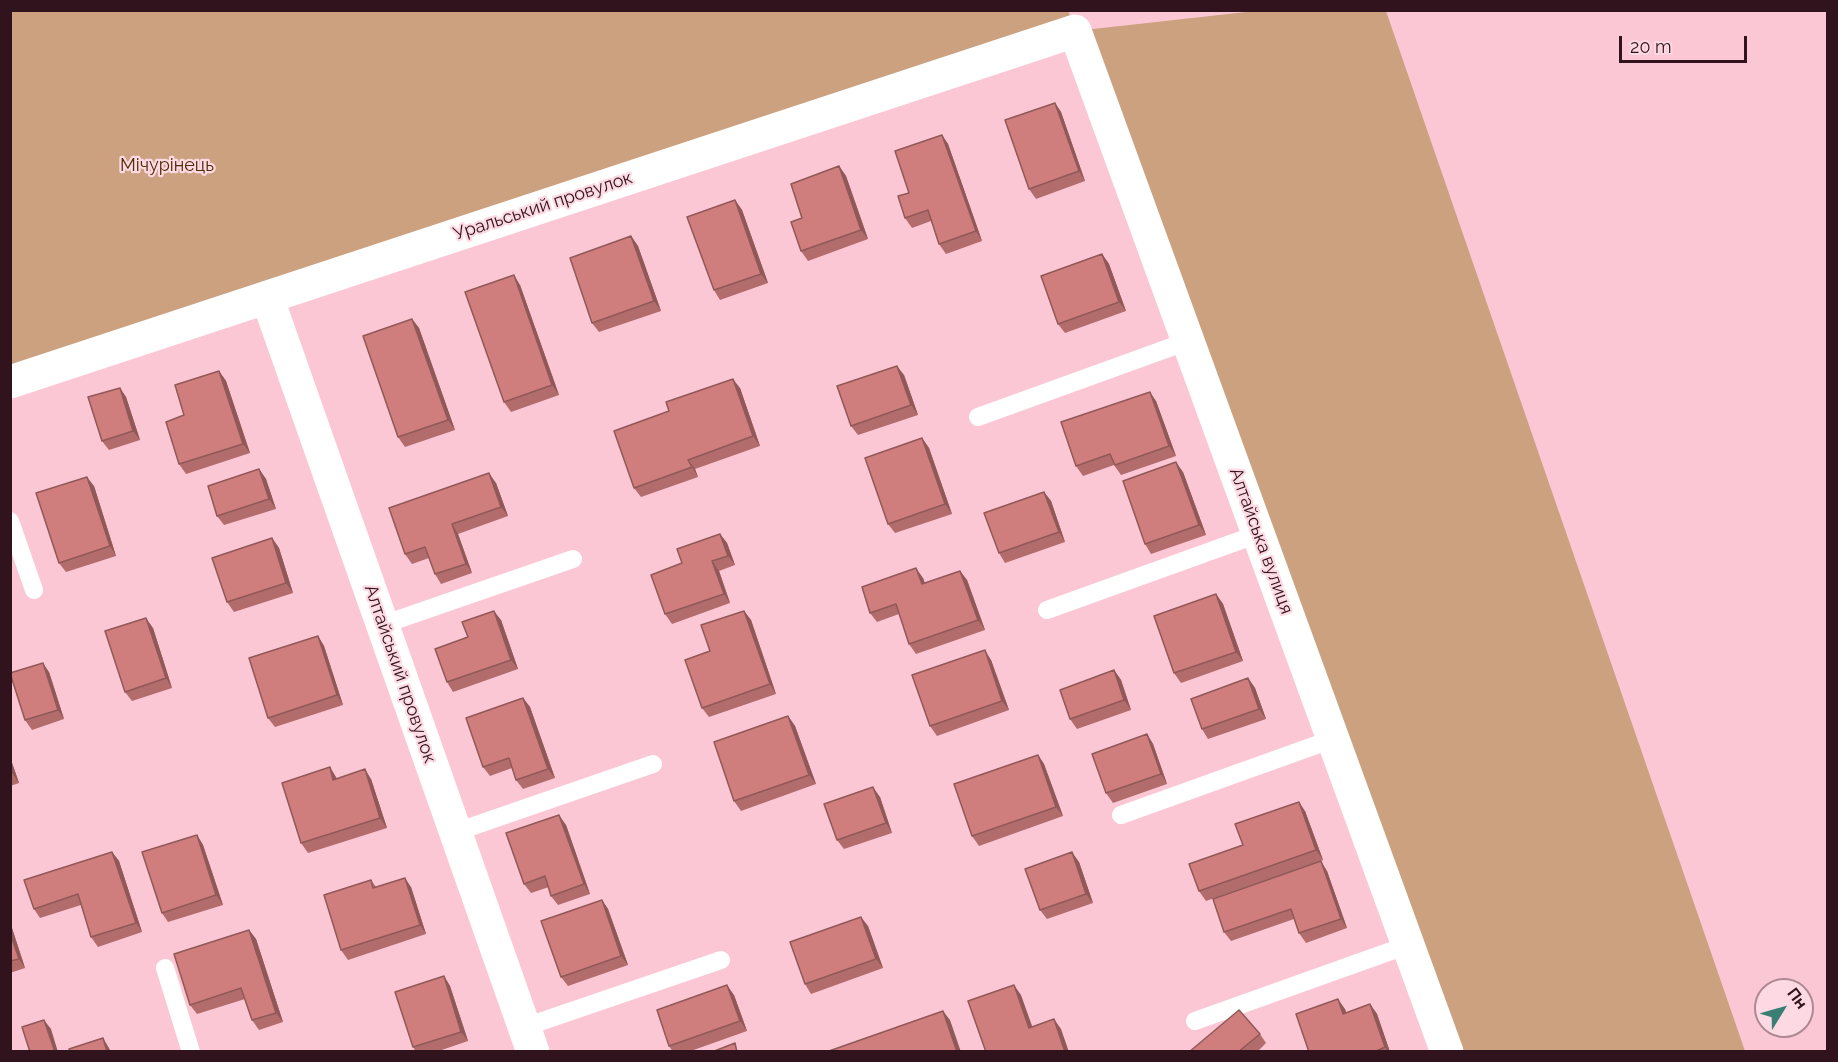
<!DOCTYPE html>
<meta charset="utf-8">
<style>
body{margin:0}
#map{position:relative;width:1838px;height:1062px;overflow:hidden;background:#fbc7d5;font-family:Raleway,sans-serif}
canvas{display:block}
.frame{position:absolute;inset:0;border:12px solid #31131d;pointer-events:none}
.north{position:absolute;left:1754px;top:978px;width:60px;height:60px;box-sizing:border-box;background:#fdd9e3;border:2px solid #ab8a94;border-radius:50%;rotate:53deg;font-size:16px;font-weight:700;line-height:24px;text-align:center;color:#31131d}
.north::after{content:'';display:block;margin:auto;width:21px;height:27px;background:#3a7f73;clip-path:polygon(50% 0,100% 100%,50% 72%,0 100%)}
.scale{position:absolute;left:1619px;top:36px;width:128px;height:27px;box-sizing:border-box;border:3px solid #31131d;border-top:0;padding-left:8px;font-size:18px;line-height:21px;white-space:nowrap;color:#31131d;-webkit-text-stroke:4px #fdd9e3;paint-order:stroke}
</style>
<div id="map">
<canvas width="1838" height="1062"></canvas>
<div class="frame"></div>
<div class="north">Пн</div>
<div class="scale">20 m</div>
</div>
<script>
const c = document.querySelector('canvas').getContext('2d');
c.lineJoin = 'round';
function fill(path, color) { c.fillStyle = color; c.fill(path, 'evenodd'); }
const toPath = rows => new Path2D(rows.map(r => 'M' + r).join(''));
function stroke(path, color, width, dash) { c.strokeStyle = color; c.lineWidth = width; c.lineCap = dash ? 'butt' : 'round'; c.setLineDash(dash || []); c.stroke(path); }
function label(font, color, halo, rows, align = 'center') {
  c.font = font + ' Raleway,sans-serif'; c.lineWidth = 4.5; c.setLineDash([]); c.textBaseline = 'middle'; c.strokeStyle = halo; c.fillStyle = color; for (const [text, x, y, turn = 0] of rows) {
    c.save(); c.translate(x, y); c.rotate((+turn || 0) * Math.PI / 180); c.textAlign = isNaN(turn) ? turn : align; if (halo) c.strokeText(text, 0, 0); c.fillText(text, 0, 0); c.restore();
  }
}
const green = toPath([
 [1068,10,1075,31,1255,11,1386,11,1745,1051,1447,1051,1075,31,11,382,10,11]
]);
const lane = toPath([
 [978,417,1188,341],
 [10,521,34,590],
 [1047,610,1258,534],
 [382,625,573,559],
 [1121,815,1333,739],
 [456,832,653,764],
 [165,968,191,1052],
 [1195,1021,1408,945],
 [525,1027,721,960]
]);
const street = toPath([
 [267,297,533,1052],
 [10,382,1075,31,1447,1052]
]);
const wall = toPath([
 [1055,103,1061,112,1085,181,1036,199,1029,189],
 [942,135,948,144,982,241,946,254,939,244,931,221,912,228,905,218,909,193],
 [839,166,846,176,868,239,808,261,801,251,802,218],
 [735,200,742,210,768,283,720,300,714,290],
 [631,236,638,246,661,311,599,332,592,323],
 [1102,254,1109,264,1126,311,1065,333,1058,324],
 [520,285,559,395,511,412,504,402],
 [412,319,419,328,455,430,405,447,398,437],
 [219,371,226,381,250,453,186,474,179,464,184,415],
 [904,375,918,415,858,435,851,426],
 [120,388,126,397,140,440,109,450,102,441],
 [740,388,760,446,695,469,698,477,641,497,634,488,669,411],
 [1156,401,1176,456,1121,475,1114,465,1083,476,1076,466],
 [922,438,929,448,952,514,895,533,888,524],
 [259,469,266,479,276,509,224,525,217,516],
 [1183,472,1206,535,1151,554,1145,544],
 [496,483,508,516,458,534,472,573,441,584,435,574,429,558,412,564,405,554],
 [94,486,116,556,66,572,59,563],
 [1044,492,1051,501,1065,542,1005,563,999,553],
 [720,534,727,543,735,565,719,571,730,603,672,624,665,614],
 [272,538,279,548,293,593,234,612,227,602],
 [960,571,967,580,985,630,916,654,909,644,899,614,877,622,870,613,923,578,925,583],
 [1216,594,1223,604,1243,661,1181,683,1174,673],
 [744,611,751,620,776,694,709,717,702,708,710,651],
 [501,620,518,669,453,692,447,682,468,637],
 [153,628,172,688,132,701,125,692],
 [318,636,324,646,343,705,275,727,268,718],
 [991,660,1009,710,937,736,930,726],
 [1114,670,1121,680,1131,710,1077,729,1070,719],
 [49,672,64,719,32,730,25,720],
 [1248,678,1255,688,1266,719,1208,739,1202,729],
 [523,698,530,707,555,778,523,789,516,780,512,768,490,776,483,767],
 [788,716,795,726,816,784,741,811,734,801],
 [1147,734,1153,744,1167,784,1113,803,1106,793],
 [1038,755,1044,764,1063,816,979,846,972,836],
 [10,757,19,783,10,786],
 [336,777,337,779,371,779,387,828,308,853,301,843],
 [880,797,892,833,844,849,837,840],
 [1305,811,1323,860,1206,901,1199,891,1243,845],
 [566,825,590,894,558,905,551,896,549,887,531,893,524,884],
 [197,835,203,845,223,905,168,922,162,913],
 [112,852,119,861,142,932,98,947,91,937,81,905,40,918,34,909],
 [1079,862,1093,903,1047,919,1040,910],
 [1327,871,1347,928,1306,943,1299,933,1294,919,1231,941,1224,932],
 [371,880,376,887,411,887,426,934,348,960,341,950],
 [602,900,608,909,628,965,568,986,561,977],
 [10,922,25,968,10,973],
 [868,926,883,968,811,994,805,984],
 [249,930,256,939,283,1022,259,1030,252,1020,245,999,197,1014,190,1005],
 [444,976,450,986,468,1041,436,1052,416,1052,413,1047],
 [734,995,747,1031,688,1052,673,1052,669,1046],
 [1370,1004,1377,1014,1390,1052,1309,1052,1345,1009,1346,1013],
 [1260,1034,1266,1043,1257,1052,1189,1052]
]);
const shadedWall = toPath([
 [1055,103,1061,112,1085,181,1079,171],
 [942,135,948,144,982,241,976,231],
 [839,166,846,176,868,239,861,230],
 [735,200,742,210,768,283,761,274],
 [631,236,638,246,661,311,654,301],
 [1102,254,1109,264,1126,311,1119,302],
 [514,275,520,285,559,395,552,385],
 [412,319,419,328,455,430,448,420],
 [897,366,904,375,918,415,911,405],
 [219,371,226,381,250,453,243,444],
 [733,379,740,388,760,446,753,436],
 [120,388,126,397,140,440,133,431],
 [1150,392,1156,401,1176,456,1169,446],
 [922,438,929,448,952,514,945,504],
 [688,460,695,469,698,477,692,467],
 [1176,462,1183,472,1206,535,1199,525],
 [259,469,266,479,276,509,269,499],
 [489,473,496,483,508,516,501,507],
 [87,477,94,486,116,556,110,546],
 [1044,492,1051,501,1065,542,1059,532],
 [452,524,458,534,472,573,466,564],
 [720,534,727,543,735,565,728,556],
 [272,538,279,548,293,593,286,583],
 [712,561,719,571,730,603,724,594],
 [916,568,923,578,928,594,922,584],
 [960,571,967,580,985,630,978,620],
 [1216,594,1223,604,1243,661,1236,652],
 [494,611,501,620,518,669,511,660],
 [744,611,751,620,776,694,770,684],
 [146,618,153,628,172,688,166,678],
 [318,636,324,646,343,705,337,695],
 [985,650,991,660,1009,710,1002,701],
 [43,663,49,672,64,719,58,710],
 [1114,670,1121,680,1131,710,1124,700],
 [1248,678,1255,688,1266,719,1259,709],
 [523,698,530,707,555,778,548,769],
 [788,716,795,726,816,784,809,775],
 [1147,734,1153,744,1167,784,1161,774],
 [1038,755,1044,764,1063,816,1056,807],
 [10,757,19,783,12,773,10,768],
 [330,767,336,777,340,789,333,780],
 [365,769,371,779,387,828,380,818],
 [873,787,880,797,892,833,886,823],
 [1299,802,1305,811,1323,860,1316,850],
 [559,815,566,825,590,894,584,884],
 [197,835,203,845,223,905,216,895],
 [112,852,119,861,142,932,136,923],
 [1072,852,1079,862,1093,903,1086,894],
 [1321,861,1327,871,1347,928,1341,919],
 [405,878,411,887,426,934,420,925],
 [602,900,608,909,628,965,621,956],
 [861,917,868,926,883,968,876,959],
 [10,922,25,968,19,959,10,933],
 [249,930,256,939,283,1022,276,1013],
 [444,976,450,986,468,1041,461,1032],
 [727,985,734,995,747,1031,740,1021],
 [1014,985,1021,995,1036,1037,1029,1028],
 [1338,999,1345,1009,1350,1023,1343,1014],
 [1370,1004,1377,1014,1390,1052,1388,1052,1385,1047],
 [943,1011,950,1020,961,1052,957,1052],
 [1054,1019,1061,1029,1069,1052,1065,1052],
 [44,1020,51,1029,58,1052,55,1052],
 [103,1038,109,1048,111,1052,107,1052]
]);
const building = toPath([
 [1055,103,1079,171,1029,189,1005,120,1055,103],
 [942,135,976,231,939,244,928,210,905,218,898,196,909,193,895,151,942,135],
 [839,166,861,230,801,251,791,222,802,218,791,184,839,166],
 [735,200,761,274,714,290,687,217,735,200],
 [631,236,654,301,592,323,570,258,631,236],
 [1102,254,1119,302,1058,324,1041,276,1102,254],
 [514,275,552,385,504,402,465,292,514,275],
 [412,319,448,420,398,437,363,336,412,319],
 [897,366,911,405,851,426,837,386,897,366],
 [219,371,243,444,179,464,166,422,184,415,175,385,219,371],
 [733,379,753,436,688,460,692,467,634,488,614,431,669,411,666,402,733,379],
 [120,388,133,431,102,441,88,397,120,388],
 [1150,392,1169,446,1115,465,1110,454,1076,466,1061,422,1150,392],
 [922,438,945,504,888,524,865,458,922,438],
 [1176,462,1199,525,1145,544,1123,481,1176,462],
 [259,469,269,499,217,516,208,486,259,469],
 [489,473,501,507,452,524,466,564,435,574,425,547,405,554,389,508,489,473],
 [87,477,110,546,59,563,36,493,87,477],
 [1044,492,1059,532,999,553,984,513,1044,492],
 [720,534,728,556,712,561,724,594,665,614,651,575,682,563,677,549,720,534],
 [272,538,286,583,227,602,212,558,272,538],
 [916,568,922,584,960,571,978,620,909,644,896,604,870,613,862,587,916,568],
 [1216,594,1236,652,1174,673,1154,616,1216,594],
 [494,611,511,660,447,682,435,649,468,637,462,622,494,611],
 [744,611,770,684,702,708,685,660,710,651,701,625,744,611],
 [146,618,166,678,125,692,105,631,146,618],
 [318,636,337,695,268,718,249,658,318,636],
 [985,650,1002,701,930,726,912,675,985,650],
 [43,663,58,710,25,720,10,673,43,663],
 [1114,670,1124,700,1070,719,1060,690,1114,670],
 [1248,678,1259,709,1202,729,1191,699,1248,678],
 [523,698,548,769,516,780,509,758,483,767,466,718,523,698],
 [788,716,809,775,734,801,714,742,788,716],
 [1147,734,1161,774,1106,793,1092,754,1147,734],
 [1038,755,1056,807,972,836,954,784,1038,755],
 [330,767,333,780,365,769,380,818,301,843,282,783,330,767],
 [873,787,886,823,837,840,824,804,873,787],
 [1299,802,1316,850,1199,891,1189,864,1243,845,1235,824,1299,802],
 [559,815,584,884,551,896,545,876,524,884,506,833,559,815],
 [197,835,216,895,162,913,142,852,197,835],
 [112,852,136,923,91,937,78,894,34,909,24,880,112,852],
 [1072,852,1086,894,1040,910,1025,869,1072,852],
 [1321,861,1341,919,1299,933,1291,909,1224,932,1213,899,1321,861],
 [405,878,420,925,341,950,324,895,371,880,373,888,405,878],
 [602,900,621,956,561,977,541,921,602,900],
 [861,917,876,959,805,984,790,942,861,917],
 [249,930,276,1013,252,1020,241,988,190,1005,174,954,249,930],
 [10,933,19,959,10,961,10,933],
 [444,976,461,1032,413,1047,395,992,444,976],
 [727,985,740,1021,669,1046,657,1010,727,985],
 [1014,985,1029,1028,1054,1019,1065,1052,986,1052,968,1001,1014,985],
 [1338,999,1343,1014,1370,1004,1385,1047,1374,1052,1309,1052,1296,1014,1338,999],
 [1239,1010,1260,1034,1238,1052,1189,1052,1239,1010],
 [943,1011,957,1052,829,1051,943,1011],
 [44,1020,55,1052,30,1052,22,1027,44,1020],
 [103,1038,107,1052,70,1052,69,1049,103,1038],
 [735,1043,737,1052,712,1052,735,1043]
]);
const parkNames = [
 ["Мічурінець",167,166]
];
const streetNames = [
 ["Уральський провулок",543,206,-18],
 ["Алтайська вулиця",1261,541,70],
 ["Алтайський провулок",400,674,71]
];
fill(green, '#cca17f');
stroke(lane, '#fff', 18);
stroke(street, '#fff', 33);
fill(wall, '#b26c6c');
fill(shadedWall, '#915858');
fill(building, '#cf7e7d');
stroke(building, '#915858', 1.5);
label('18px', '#502a01', '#fdd9e3', parkNames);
label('18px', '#31131d', '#fdd9e3', streetNames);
</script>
